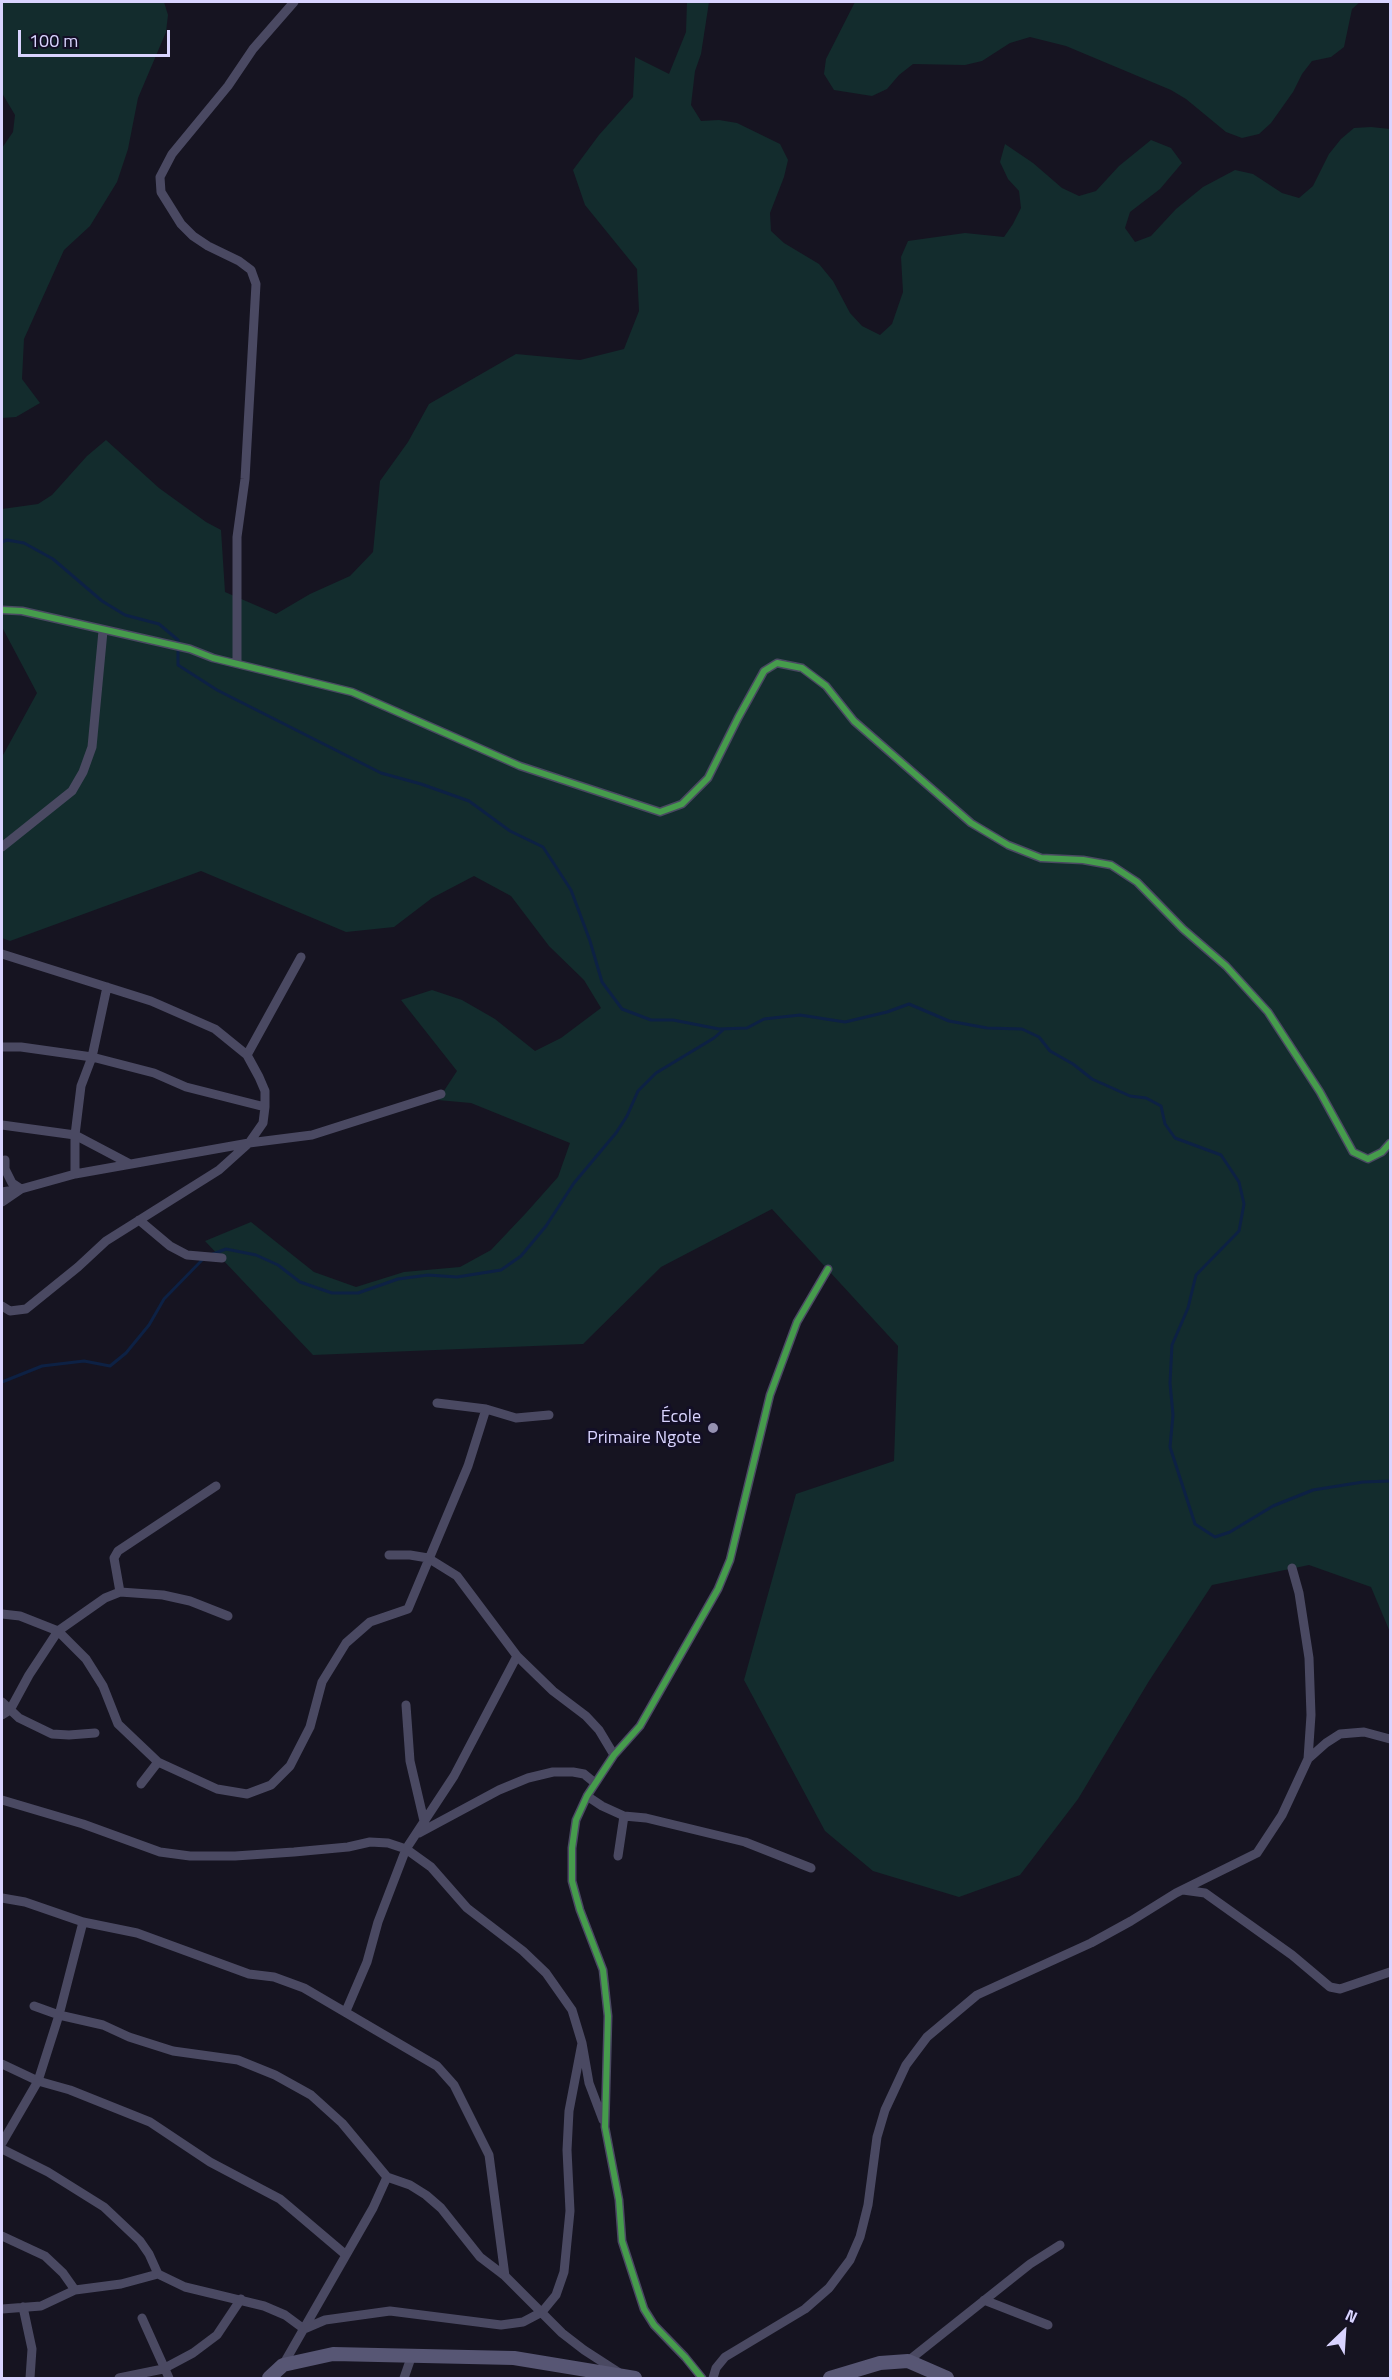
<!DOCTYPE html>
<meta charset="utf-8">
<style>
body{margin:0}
#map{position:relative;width:1392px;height:2380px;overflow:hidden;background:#161421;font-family:"Titillium Web",sans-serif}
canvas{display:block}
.frame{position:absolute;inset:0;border:3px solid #d9d4ff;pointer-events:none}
.north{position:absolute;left:1314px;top:2302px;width:60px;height:60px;-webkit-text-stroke:4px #130f26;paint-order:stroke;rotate:25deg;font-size:16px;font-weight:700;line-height:24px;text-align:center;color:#d9d4ff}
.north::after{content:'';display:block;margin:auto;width:21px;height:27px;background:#d9d4ff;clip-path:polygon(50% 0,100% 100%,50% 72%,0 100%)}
.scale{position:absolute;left:18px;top:30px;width:152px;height:27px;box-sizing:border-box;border:3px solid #d9d4ff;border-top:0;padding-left:8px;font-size:18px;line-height:21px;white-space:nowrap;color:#d9d4ff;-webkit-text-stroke:4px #130f26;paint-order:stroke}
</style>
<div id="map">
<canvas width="1392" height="2380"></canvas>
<div class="frame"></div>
<div class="north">N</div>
<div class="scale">100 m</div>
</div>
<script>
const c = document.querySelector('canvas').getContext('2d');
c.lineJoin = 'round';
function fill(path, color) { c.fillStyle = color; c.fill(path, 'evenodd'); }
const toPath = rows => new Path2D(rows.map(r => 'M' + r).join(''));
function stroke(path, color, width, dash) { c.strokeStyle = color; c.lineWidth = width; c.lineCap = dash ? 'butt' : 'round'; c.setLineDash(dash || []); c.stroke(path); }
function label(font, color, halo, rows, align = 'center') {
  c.font = font + ' "Titillium Web",sans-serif'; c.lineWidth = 6; c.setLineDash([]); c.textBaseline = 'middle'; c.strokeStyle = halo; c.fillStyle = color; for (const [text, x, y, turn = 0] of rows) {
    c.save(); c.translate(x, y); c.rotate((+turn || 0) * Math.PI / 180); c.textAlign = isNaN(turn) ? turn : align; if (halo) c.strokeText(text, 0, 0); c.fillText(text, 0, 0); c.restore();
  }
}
const green = toPath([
 [2,2,164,2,168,15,166,32,138,98,128,149,117,182,90,226,64,250,24,339,22,379,40,403,16,417,2,418,2,148,13,132,15,115,2,93],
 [687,2,709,2,701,54,695,71,691,105,701,121,719,120,737,123,780,144,788,160,784,177,770,213,771,231,784,243,819,264,833,281,850,313,862,326,880,335,892,324,903,292,901,257,908,241,965,233,1004,237,1013,224,1021,208,1019,191,1008,179,1000,162,1005,144,1033,163,1062,188,1079,196,1096,191,1119,166,1151,140,1171,148,1182,163,1160,189,1130,212,1125,228,1135,242,1151,236,1176,209,1203,187,1235,170,1253,174,1282,193,1299,198,1313,186,1329,154,1341,139,1354,128,1371,127,1390,129,1390,1632,1371,1587,1309,1565,1212,1585,1149,1681,1078,1799,1020,1875,959,1897,873,1871,825,1831,744,1680,796,1494,894,1461,898,1346,772,1209,661,1267,583,1344,313,1355,205,1241,251,1222,314,1272,356,1287,404,1272,460,1267,491,1250,526,1213,558,1177,570,1143,471,1103,438,1100,457,1071,401,1000,432,990,462,1000,495,1019,535,1051,561,1038,601,1008,584,980,549,946,511,896,474,876,432,898,394,927,346,932,201,871,10,941,2,938,2,757,37,693,2,627,2,509,38,504,52,495,87,456,106,440,159,488,206,522,221,530,225,592,276,614,310,594,350,576,373,552,380,481,408,442,429,404,516,354,580,360,624,349,639,311,637,269,585,205,573,170,599,135,633,97,635,57,669,74,686,32],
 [855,2,1360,2,1352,9,1344,47,1331,57,1312,61,1302,74,1293,92,1271,123,1259,134,1242,138,1226,132,1186,99,1171,90,1066,46,1030,37,1010,43,982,61,965,65,913,64,899,75,887,89,872,96,834,90,824,74,826,59]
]);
const stream = toPath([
 [2,542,7,540,24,543,53,559,102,601,125,615,159,624,178,640,178,665,217,690,381,773,421,784,469,801,510,831,543,847,571,890,590,941,602,982,622,1009,651,1020,673,1020,719,1029,747,1028,764,1019,800,1015,845,1022,887,1012,909,1004,949,1021,987,1028,1022,1029,1039,1037,1050,1051,1073,1064,1092,1079,1130,1096,1146,1098,1161,1106,1165,1124,1175,1138,1221,1155,1239,1182,1244,1204,1239,1231,1196,1275,1188,1308,1172,1345,1170,1383,1173,1415,1170,1447,1195,1524,1215,1537,1230,1532,1273,1506,1313,1490,1363,1482,1390,1481],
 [213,1254,226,1249,256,1255,278,1265,300,1282,332,1293,358,1293,398,1279,428,1275,457,1277,501,1270,521,1256,546,1226,574,1183,616,1133,627,1116,638,1091,656,1073,714,1038,723,1030],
 [2,1382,42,1366,84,1361,110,1366,126,1353,149,1325,164,1299,204,1258]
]);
const street = toPath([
 [2,610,22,611,190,649,213,658,352,692,520,766,660,812,682,804,708,778,738,718,764,671,777,663,802,668,826,686,854,721,971,823,1008,845,1041,858,1083,860,1111,865,1137,882,1183,929,1226,966,1268,1012,1320,1092,1353,1152,1368,1159,1382,1152,1390,1143],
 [237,663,237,537,245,479,256,284,251,270,239,261,208,246,193,236,181,224,161,192,160,177,172,154,228,86,253,49,294,2],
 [2,847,72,791,83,772,92,747,103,631],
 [2,954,151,1001,215,1029,247,1055,259,1077,265,1091,265,1107,263,1123,249,1143,75,1174,21,1189,2,1202],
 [2,1047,21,1047,92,1057,154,1073,186,1087,265,1107],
 [247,1055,301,957],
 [2,1125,75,1135,130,1164],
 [75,1174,75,1135,81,1086,92,1057,107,987],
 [2,1192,21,1189,12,1183,5,1169,5,1160],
 [139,1220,170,1246,187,1255,222,1258],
 [2,1306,10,1311,26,1309,78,1267,106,1241,219,1170,249,1143,312,1135,441,1094],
 [437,1403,486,1409,516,1418,549,1415],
 [389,1555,410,1555,428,1558,457,1576,517,1656,553,1691,586,1716,599,1730,614,1755],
 [1292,1568,1299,1593,1309,1658,1311,1715,1308,1759],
 [120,1592,114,1558,118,1551,216,1486],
 [2,1614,20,1616,58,1631,86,1659,103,1686,118,1724,158,1762,217,1789,247,1794,271,1785,290,1766,310,1727,322,1682,346,1643,370,1622,408,1609,468,1466,486,1409],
 [2,1702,19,1718,52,1734,69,1735,95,1733],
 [406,1705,410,1761,424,1821],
 [2,1715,10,1710,29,1675,58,1631,105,1598,120,1592,163,1595,190,1601,228,1616],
 [141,1784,158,1762],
 [587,1796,602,1806,624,1816,646,1818,745,1842,811,1868],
 [2,1800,83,1824,160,1852,190,1856,235,1856,294,1852,348,1847,370,1842,388,1843,406,1849,431,1867,467,1908,523,1951,546,1973,572,2010,582,2043,589,2083,603,2120],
 [419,1833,499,1790,528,1778,553,1772,573,1772,584,1774,595,1783],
 [618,1856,624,1816],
 [1183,1890,1205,1893,1292,1955,1330,1987,1340,1989,1390,1972],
 [2,1898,25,1902,83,1922,137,1933,249,1974,274,1977,304,1988,437,2066,454,2085,489,2155,505,2276],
 [34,2006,59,2015,103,2025,129,2037,173,2051,238,2060,275,2075,311,2095,342,2123,387,2177,410,2185,426,2195,441,2208,480,2257,505,2276,562,2333,584,2350,618,2372],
 [346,2011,367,1962,378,1922,406,1849,454,1776,517,1656],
 [2,2064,38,2081,70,2090,150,2122,210,2162,280,2199,346,2255],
 [2,2143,38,2081,59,2015,83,1922],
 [2,2149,48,2172,104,2207,140,2241,149,2254,158,2274],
 [2,2236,45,2256,63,2273,75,2290],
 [984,2300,1048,2325],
 [23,2307,32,2349,30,2378],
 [2,2309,41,2306,75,2290,121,2284,158,2274,185,2287,264,2306,285,2315,304,2329,325,2320,390,2311,501,2325,523,2322,542,2312,556,2295,564,2272,570,2211,567,2150,569,2111,582,2043],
 [142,2318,169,2378],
 [908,2361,1030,2264,1060,2245],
 [283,2365,373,2208,387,2177],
 [119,2378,163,2369,193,2353,217,2335,241,2299],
 [404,2378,412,2355],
 [702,2378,685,2357,654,2325,644,2309,622,2241,619,2200,605,2127,608,2016,603,1970,580,1910,572,1881,572,1848,576,1820,587,1796,614,1755,640,1726,718,1589,730,1560,770,1395,797,1322,828,1269],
 [713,2378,716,2368,725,2357,805,2309,829,2288,850,2260,860,2237,868,2205,877,2137,885,2110,906,2065,927,2037,977,1995,1091,1943,1131,1921,1176,1893,1257,1853,1282,1815,1308,1759,1326,1743,1340,1734,1364,1732,1390,1739]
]);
const secondary = toPath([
 [269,2378,283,2365,333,2354,514,2358,635,2378],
 [830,2378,880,2363,908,2361,947,2378]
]);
const cycleway = toPath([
 [2,610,22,611,190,649,213,658,352,692,520,766,660,812,682,804,708,778,738,718,764,671,777,663,802,668,826,686,854,721,971,823,1008,845,1041,858,1083,860,1111,865,1137,882,1183,929,1226,966,1268,1012,1320,1092,1353,1152,1368,1159,1382,1152,1390,1143],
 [702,2378,685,2357,654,2325,644,2309,622,2241,619,2200,605,2127,608,2016,603,1970,580,1910,572,1881,572,1848,576,1820,587,1796,614,1755,640,1726,718,1589,730,1560,770,1395,797,1322,828,1269]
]);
const markers = [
 [713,1428,6,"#9591b1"]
];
const poiNames = [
 ["École",701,1418],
 ["Primaire Ngote",701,1439]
];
fill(green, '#132c2d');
stroke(stream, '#0d2144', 3);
stroke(street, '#4a4962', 9);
stroke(secondary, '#575674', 14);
stroke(cycleway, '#469c4c', 6);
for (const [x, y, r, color] of markers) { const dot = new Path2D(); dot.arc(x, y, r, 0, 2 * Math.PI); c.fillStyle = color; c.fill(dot); stroke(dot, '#130f26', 2); }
label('18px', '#d9d4ff', '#130f26', poiNames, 'right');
</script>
